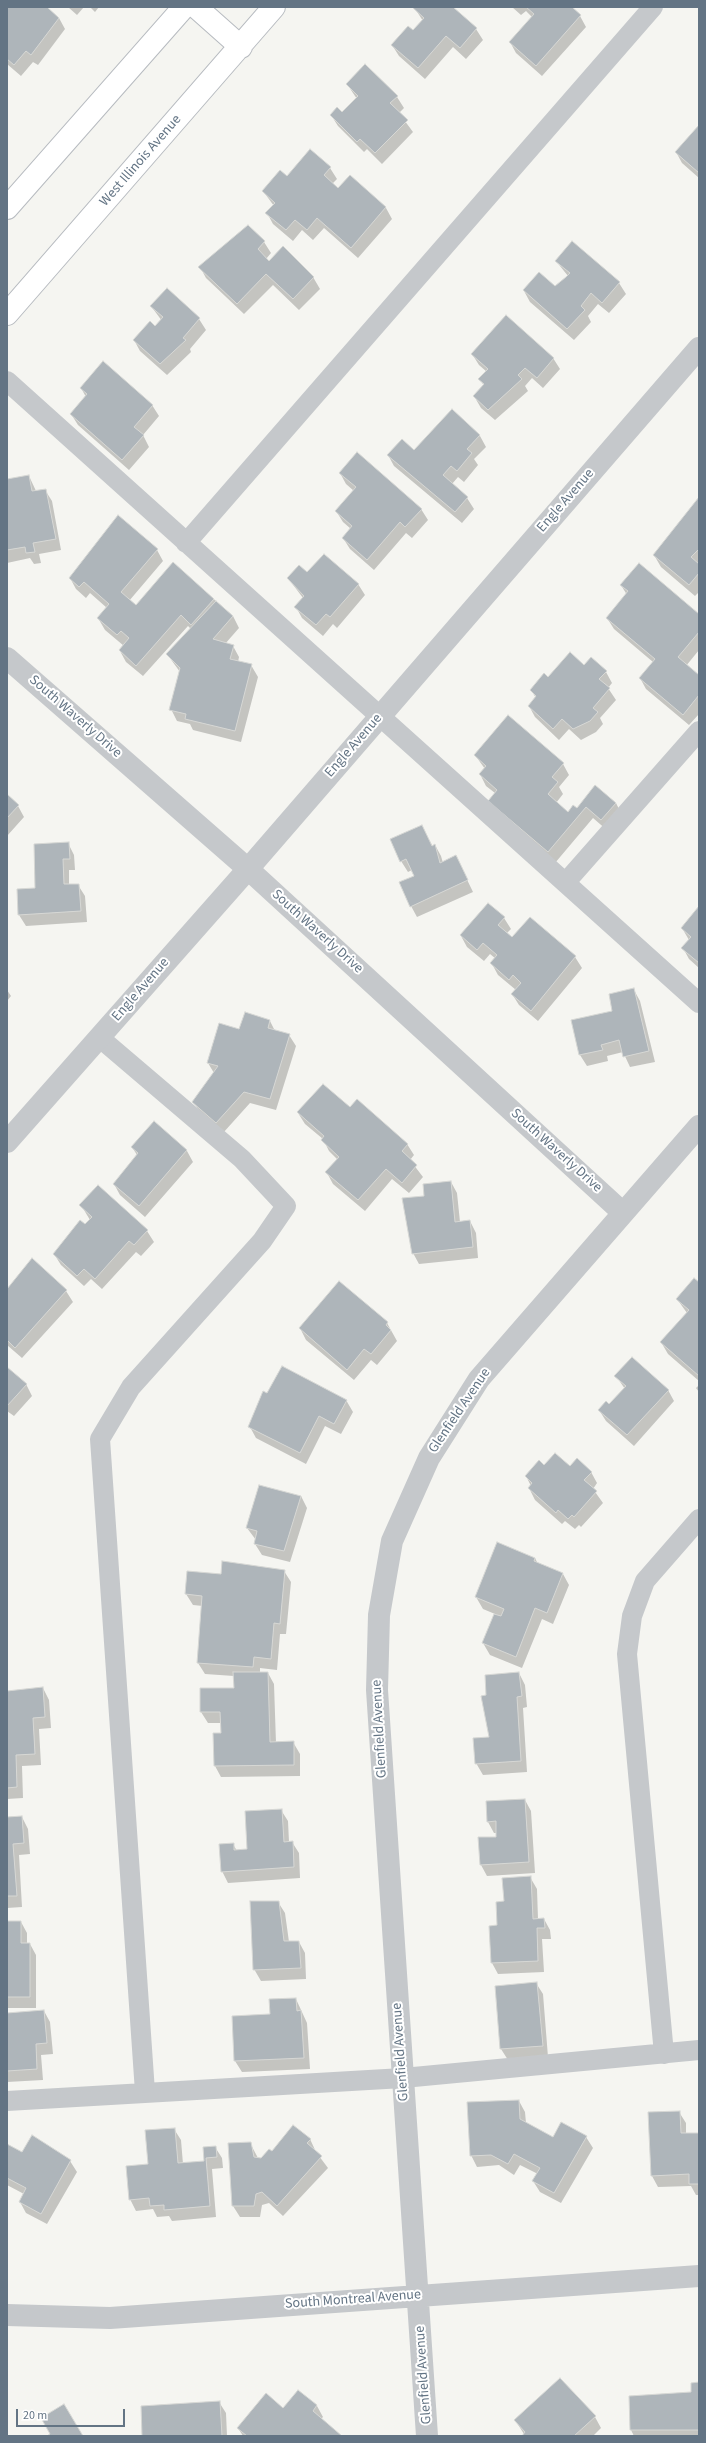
<!DOCTYPE html>
<style>
body{margin:0}
#map{position:relative;width:706px;height:2443px;overflow:hidden;background:#f5f5f1;font-family:"Source Sans 3",sans-serif}
canvas{display:block}
.frame{position:absolute;inset:0;border:8px solid #637484;pointer-events:none}
.scale{position:absolute;left:16px;top:2409px;width:109px;height:18px;box-sizing:border-box;border:2px solid #637484;border-top:0;padding-left:5px;font-size:12px;line-height:14px;white-space:nowrap;color:#637484;-webkit-text-stroke:3px #fff;paint-order:stroke}
</style>
<div id="map">
<canvas width="706" height="2443"></canvas>
<div class="frame"></div>
<div class="scale">20 m</div>
</div>
<script>
const c = document.querySelector('canvas').getContext('2d');
c.lineJoin = 'round';
function fill(path, color) { c.fillStyle = color; c.fill(path, 'evenodd'); }
const toPath = rows => new Path2D(rows.map(r => 'M' + r).join(''));
function stroke(path, color, width, dash) { c.strokeStyle = color; c.lineWidth = width; c.lineCap = dash ? 'butt' : 'round'; c.setLineDash(dash || []); c.stroke(path); }
function label(font, color, halo, rows, align = 'center') {
  c.font = font + ' "Source Sans 3",sans-serif'; c.lineWidth = 4; c.setLineDash([]); c.textBaseline = 'middle'; c.strokeStyle = halo; c.fillStyle = color; for (const [text, x, y, turn = 0] of rows) {
    c.save(); c.translate(x, y); c.rotate((+turn || 0) * Math.PI / 180); c.textAlign = isNaN(turn) ? turn : align; if (halo) c.strokeText(text, 0, 0); c.fillText(text, 0, 0); c.restore();
  }
}
const shadow = toPath([
 [7,7,46,7,59,18,65,29,38,65,33,62,21,76,7,64],
 [68,7,84,7,77,15],
 [90,7,99,7,95,12],
 [414,7,451,7,476,29,483,40,466,59,453,47,425,79,399,56,392,45,413,32,423,21],
 [512,7,570,7,580,16,586,27,542,76,516,53,510,42,532,17,526,11,521,15],
 [365,65,397,97,404,108,399,113,413,132,382,164,367,149,364,152,338,126,331,115,342,114,357,99,347,84],
 [699,127,699,178,682,163,676,152],
 [330,168,337,179,332,184,338,189,350,176,386,208,392,219,358,258,324,228,313,240,302,230,293,241,273,224,267,213,274,206,263,191,287,177],
 [264,242,271,253,266,259,269,262,313,277,320,289,299,310,273,285,244,314,206,278,200,267],
 [573,242,619,283,626,294,609,313,598,304,588,316,591,322,574,340,530,302,524,291,555,288,568,276,556,261],
 [167,289,199,319,206,330,190,349,191,352,167,375,140,351,134,340,155,327,162,321,151,306],
 [472,354,553,358,560,369,543,388,532,378,525,386,528,391,495,420,481,408,474,396,484,386,480,379,487,372,479,365],
 [81,388,152,405,159,416,143,435,149,447,129,470,78,425,71,414,86,397],
 [480,436,486,447,474,459,478,465,464,482,458,477,452,484,467,498,474,509,462,523,394,466,388,455,414,452],
 [340,473,421,509,428,520,412,538,406,533,374,570,350,549,343,538,351,529,343,522,336,511,354,491,346,484],
 [29,476,36,491,45,490,52,501,61,550,39,554,41,563,34,564,30,558,7,563,7,480],
 [699,499,699,592,695,596,661,567,654,555],
 [157,550,163,561,129,601,136,607,173,563,233,616,239,628,225,644,233,646,239,657,238,662,251,665,258,677,241,742,193,730,190,724,177,721,171,709,180,672,167,654,191,629,188,626,143,676,126,662,120,651,124,646,105,630,98,618,107,608,90,593,86,598,76,589,70,578],
 [307,574,358,584,365,595,337,628,333,624,323,636,302,618,296,607,303,598,288,578],
 [621,585,699,616,699,650,686,666,699,677,699,714,689,725,646,689,640,678,653,662,614,629,607,618,627,595],
 [584,666,606,672,612,683,608,688,616,700,600,718,603,724,596,732,581,740,569,729,559,740,535,717,529,706,536,698,531,690],
 [475,755,563,764,569,775,559,787,563,794,556,803,568,813,577,809,596,786,616,803,622,815,608,831,593,818,555,863,495,812,495,793,486,786,480,774,485,769],
 [7,796,18,806,24,817,7,836],
 [422,826,433,847,435,845,441,856,443,863,456,857,473,892,417,917,411,906,415,876,412,870,408,872,401,861],
 [68,843,74,855,75,870,69,870,69,885,78,885,85,896,87,922,26,926,19,915],
 [699,909,699,968,689,959,683,948,689,940,682,928],
 [504,918,511,929,507,933,512,938,575,957,582,968,538,1021,519,1005,512,994,516,990,498,975,492,964,496,959,490,954,484,961,467,947,461,936],
 [7,990,11,996,7,1001],
 [634,990,640,1001,655,1062,630,1067,623,1052,607,1056,608,1061,587,1066,580,1055,572,1021,614,1012],
 [245,1014,270,1021,275,1031,289,1035,296,1046,276,1110,250,1103,223,1133,200,1113,194,1102,214,1073,208,1063,240,1031],
 [298,1113,407,1144,414,1155,410,1160,423,1177,409,1193,392,1179,365,1211,333,1184,327,1173,338,1160,329,1151,323,1139,305,1124],
 [154,1122,187,1151,193,1162,145,1217,120,1195,114,1184,137,1155,132,1147],
 [451,1182,457,1193,460,1222,470,1221,476,1233,478,1258,419,1264,413,1253,425,1197],
 [98,1187,147,1231,154,1242,141,1256,136,1252,102,1289,91,1279,84,1286,61,1265,54,1254,90,1220,81,1205],
 [32,1260,66,1291,73,1302,22,1358,7,1345,7,1291],
 [699,1283,699,1381,668,1354,661,1342,687,1313,677,1299],
 [387,1323,397,1341,377,1365,371,1360,354,1380,306,1340,300,1328],
 [7,1369,26,1384,32,1396,14,1416,7,1411],
 [616,1376,668,1390,674,1401,634,1446,606,1421,599,1410,609,1406,625,1389],
 [699,1385,699,1392,696,1388],
 [268,1394,346,1400,353,1412,341,1434,325,1426,306,1464,256,1438,250,1427],
 [544,1467,570,1467,591,1472,597,1483,593,1489,603,1503,581,1527,579,1525,575,1529,565,1521,562,1524,535,1500,529,1488,531,1486,526,1476],
 [301,1496,307,1508,290,1562,262,1555,255,1544,256,1540,247,1528],
 [535,1558,538,1564,563,1574,569,1585,553,1624,542,1619,522,1668,490,1655,483,1643,495,1614,483,1609,476,1597],
 [284,1571,291,1582,286,1634,280,1634,277,1670,260,1668,260,1673,268,1673,274,1684,276,1743,293,1742,300,1754,300,1776,221,1777,215,1766,214,1734,222,1734,222,1723,208,1723,201,1712,235,1689,234,1676,205,1674,198,1663,203,1606,193,1605,186,1594,222,1575],
 [519,1673,525,1685,527,1707,523,1708,527,1772,483,1775,476,1763,490,1738,487,1696],
 [43,1688,49,1700,51,1728,39,1729,41,1765,22,1766,23,1798,7,1799,7,1692],
 [525,1800,531,1811,535,1873,487,1876,481,1865,497,1838,497,1833,494,1833,488,1822],
 [281,1810,288,1821,289,1842,292,1842,299,1853,300,1878,228,1883,222,1871,233,1844,237,1851,248,1850],
 [22,1817,28,1829,30,1854,19,1855,22,1907,7,1908,7,1818],
 [530,1877,537,1889,538,1919,544,1919,550,1930,551,1939,542,1939,544,1972,498,1974,492,1963,505,1902],
 [278,1902,285,1913,289,1942,299,1942,305,1953,306,1979,261,1981,254,1969],
 [7,1922,21,1922,27,1933,27,1944,30,1944,36,1955,36,2008,7,2008],
 [536,1983,543,1994,548,2057,508,2060,501,2049,496,1987],
 [296,1999,307,2023,310,2069,242,2072,235,2061,233,2017,271,2015],
 [44,2011,50,2022,53,2054,41,2055,43,2080,7,2082,7,2014],
 [519,2101,525,2112,526,2123,553,2138,586,2137,593,2148,561,2203,540,2192,533,2181,538,2174,520,2165,514,2175,499,2165,477,2167,471,2155],
 [679,2112,686,2123,686,2134,699,2134,699,2195,696,2195,691,2186,658,2187,652,2176],
 [174,2129,181,2140,183,2164,205,2162,204,2148,215,2147,222,2158,223,2168,212,2169,216,2217,172,2221,169,2216,157,2217,153,2209,136,2211,130,2199,149,2165],
 [310,2139,316,2152,328,2168,283,2216,269,2203,262,2205,260,2217,240,2217,233,2206,250,2143,258,2158,261,2159,272,2152],
 [7,2145,23,2154,70,2161,77,2172,47,2224,26,2213,20,2202,24,2194,7,2185],
 [560,2379,595,2417,601,2428,593,2436,523,2436,524,2434,515,2420],
 [699,2383,699,2436,634,2436,631,2430,630,2397,692,2393],
 [298,2391,317,2406,323,2417,321,2419,341,2436,243,2436,238,2428,284,2409],
 [219,2402,226,2413,227,2436,144,2436]
]);
const building = toPath([
 [7,7,47,7,59,18,31,55,26,51,14,65,7,59,7,7],
 [412,7,453,7,477,28,460,48,446,36,418,68,391,45,408,26,413,30,424,18,412,7],
 [526,7,572,7,581,15,536,66,509,42,534,14,526,7],
 [365,64,398,96,390,103,408,120,375,153,360,139,357,142,330,115,337,107,342,112,358,96,346,84,365,64],
 [699,125,699,173,675,152,699,125],
 [310,149,331,167,324,175,338,188,350,175,386,207,351,248,317,218,307,230,295,220,286,230,265,213,275,203,262,191,280,170,287,176,310,149],
 [248,225,265,241,258,249,269,261,283,246,314,277,293,299,266,274,237,304,198,267,248,225],
 [572,241,620,282,602,303,591,293,581,306,585,310,567,329,523,290,539,272,555,286,566,277,570,273,555,261,572,241],
 [167,288,200,318,183,338,186,340,160,364,133,340,150,321,155,326,163,317,150,306,167,288],
 [506,315,554,358,537,378,525,368,518,375,522,379,488,410,473,396,484,384,478,379,488,369,471,354,506,315],
 [103,361,153,405,134,427,144,435,122,460,70,414,87,394,80,388,103,361],
 [452,409,480,435,467,449,472,453,457,471,451,466,443,475,468,497,455,512,387,455,402,439,414,450,452,409],
 [357,452,422,509,405,527,400,522,367,560,342,538,352,526,335,511,356,487,339,473,357,452],
 [29,475,32,491,46,489,56,539,33,543,35,552,26,553,25,547,7,550,7,479,29,475],
 [699,497,699,549,691,557,699,564,699,573,689,585,653,555,699,497],
 [118,515,158,549,121,592,136,605,173,562,214,599,191,625,181,615,136,666,119,650,129,638,121,631,117,635,97,618,109,604,84,582,79,587,69,578,118,515],
 [324,554,359,584,330,617,326,614,316,625,294,607,304,596,287,578,299,565,307,572,324,554],
 [639,563,699,614,699,632,678,657,699,675,699,695,683,715,639,678,655,659,606,618,628,591,620,585,639,563],
 [216,601,233,616,213,639,234,645,230,659,252,664,235,731,185,719,186,714,169,710,180,668,166,654,216,601],
 [570,652,584,665,591,657,607,671,599,679,610,688,593,708,598,712,590,721,573,729,562,719,553,729,528,706,536,696,530,690,544,673,548,677,570,652],
 [508,715,564,763,552,777,558,782,548,794,568,812,573,805,577,808,595,785,616,803,601,820,586,807,548,852,488,801,497,790,479,774,486,766,474,755,508,715],
 [7,794,19,805,7,818,7,794],
 [422,825,432,846,435,844,440,863,456,855,468,880,410,907,399,882,414,876,406,859,400,862,390,839,422,825],
 [69,842,70,859,63,859,64,884,79,884,81,911,18,915,17,889,35,888,34,844,69,842],
 [488,903,505,917,498,925,512,937,530,917,576,956,531,1011,511,994,521,983,513,975,509,980,490,963,497,955,483,943,477,950,460,935,488,903],
 [699,906,699,963,681,948,691,937,681,928,699,906],
 [634,988,649,1051,623,1057,619,1040,601,1045,603,1050,579,1055,571,1020,612,1011,609,994,634,988],
 [245,1012,270,1020,268,1028,290,1034,270,1099,244,1092,216,1123,192,1102,218,1066,207,1063,219,1023,239,1029,245,1012],
 [323,1084,350,1107,357,1099,408,1144,402,1151,417,1165,402,1183,386,1169,358,1200,325,1172,339,1157,321,1140,324,1136,297,1112,323,1084],
 [154,1121,187,1150,139,1206,113,1184,138,1153,131,1147,154,1121],
 [451,1181,455,1222,470,1220,473,1247,412,1254,402,1198,424,1196,423,1184,451,1181],
 [98,1185,148,1230,134,1245,129,1241,95,1279,84,1269,77,1276,53,1254,80,1220,85,1224,92,1217,79,1205,98,1185],
 [32,1258,67,1290,15,1348,7,1340,7,1289,32,1258],
 [694,1278,699,1282,699,1376,660,1342,689,1310,676,1299,694,1278],
 [339,1281,388,1322,386,1325,391,1330,371,1354,364,1349,347,1370,299,1328,339,1281],
 [632,1357,669,1390,627,1435,598,1410,606,1401,609,1404,626,1386,614,1376,632,1357],
 [282,1366,347,1400,334,1424,319,1416,300,1453,248,1427,263,1391,267,1393,282,1366],
 [7,1367,27,1384,7,1406,7,1367],
 [555,1453,570,1466,577,1458,592,1472,584,1480,597,1491,574,1517,572,1515,568,1519,558,1510,556,1513,528,1488,532,1483,525,1476,539,1460,544,1465,555,1453],
 [259,1485,301,1496,284,1551,254,1544,257,1531,246,1528,259,1485],
 [497,1542,535,1558,534,1561,563,1573,547,1613,535,1608,516,1657,482,1643,494,1614,501,1616,504,1609,475,1597,497,1542],
 [222,1561,285,1570,280,1624,274,1623,271,1659,254,1657,253,1667,197,1663,202,1596,185,1594,187,1571,221,1574,222,1561],
 [233,1672,268,1672,270,1742,294,1741,294,1765,214,1766,213,1733,221,1733,220,1712,200,1712,200,1688,234,1688,233,1672],
 [519,1672,522,1696,517,1697,521,1761,475,1764,473,1738,489,1737,481,1696,486,1695,485,1675,519,1672],
 [43,1687,45,1717,33,1718,35,1754,16,1755,17,1787,7,1788,7,1691,43,1687],
 [525,1799,529,1862,480,1865,478,1837,496,1837,496,1821,487,1822,486,1801,525,1799],
 [282,1809,284,1842,293,1841,294,1867,221,1872,219,1844,234,1843,234,1850,247,1849,245,1811,282,1809],
 [22,1816,24,1843,13,1844,17,1896,7,1896,7,1817,22,1816],
 [531,1876,533,1919,544,1918,545,1928,537,1928,538,1961,491,1963,489,1926,497,1925,496,1902,504,1901,502,1878,531,1876],
 [250,1901,279,1901,284,1941,299,1941,301,1968,253,1970,250,1901],
 [7,1921,21,1921,21,1943,30,1943,30,1997,7,1997,7,1921],
 [537,1982,543,2046,500,2049,495,1986,537,1982],
 [296,1998,297,2011,301,2010,304,2058,234,2061,232,2016,270,2014,269,1999,296,1998],
 [44,2010,47,2043,36,2044,37,2069,7,2071,7,2013,44,2010],
 [519,2100,520,2119,553,2137,561,2122,587,2136,554,2193,532,2181,540,2168,514,2154,508,2164,491,2155,470,2156,467,2102,519,2100],
 [680,2111,681,2133,699,2133,699,2184,689,2184,689,2174,651,2176,648,2112,680,2111],
 [293,2125,311,2139,307,2143,322,2156,277,2206,262,2192,256,2194,254,2206,232,2206,228,2143,251,2142,254,2157,261,2158,269,2149,272,2151,293,2125],
 [175,2128,178,2163,204,2161,203,2147,216,2146,217,2157,206,2158,210,2206,164,2210,164,2205,150,2206,149,2198,129,2200,126,2166,148,2164,145,2130,175,2128],
 [32,2135,71,2160,41,2214,19,2202,26,2188,7,2178,7,2144,22,2152,32,2135],
 [560,2378,596,2416,574,2436,522,2436,525,2432,514,2420,560,2378],
 [699,2382,699,2430,630,2430,629,2396,691,2392,691,2383,699,2382],
 [298,2390,317,2405,313,2411,342,2436,247,2436,237,2428,266,2393,283,2408,298,2390],
 [220,2401,222,2436,142,2436,141,2406,220,2401],
 [64,2404,83,2436,47,2436,50,2434,41,2418,64,2404]
]);
const service = toPath([
 [7,381,699,1003],
 [186,543,653,7],
 [566,882,699,731],
 [100,1038,242,1159,286,1206,262,1241,131,1387,100,1439,145,2092],
 [664,2054,627,1654,632,1616,645,1581,699,1519],
 [7,2101,403,2078,699,2050]
]);
const minor = toPath([
 [7,658,248,869,622,1212],
 [7,1142,248,869,699,348],
 [7,2315,110,2318,699,2276],
 [427,2436,377,1690,379,1615,392,1541,429,1458,479,1379,699,1126]
]);
const secondary = toPath([
 [196,7,241,47],
 [7,208,184,7],
 [7,314,274,7]
]);
const streetNames = [
 ["West Illinois Avenue",141,161,-49],
 ["Engle Avenue",566,501,-49],
 ["South Waverly Drive",75,717,41],
 ["Engle Avenue",354,746,-49],
 ["South Waverly Drive",317,932,42],
 ["Engle Avenue",141,990,-49],
 ["South Waverly Drive",556,1151,42],
 ["Glenfield Avenue",460,1411,-56],
 ["Glenfield Avenue",380,1729,-93],
 ["Glenfield Avenue",401,2052,-94],
 ["South Montreal Avenue",353,2300,-4],
 ["Glenfield Avenue",424,2375,-94]
];
fill(shadow, '#0003');
fill(building, '#aeb5ba');
stroke(building, '#d6d7d4', 1);
stroke(secondary, '#b7bbc0', 24);
stroke(service, '#c5c8cb', 20);
stroke(minor, '#c5c8cb', 22);
stroke(secondary, '#fff', 22);
label('14px', '#637484', '#fff', streetNames);
</script>
